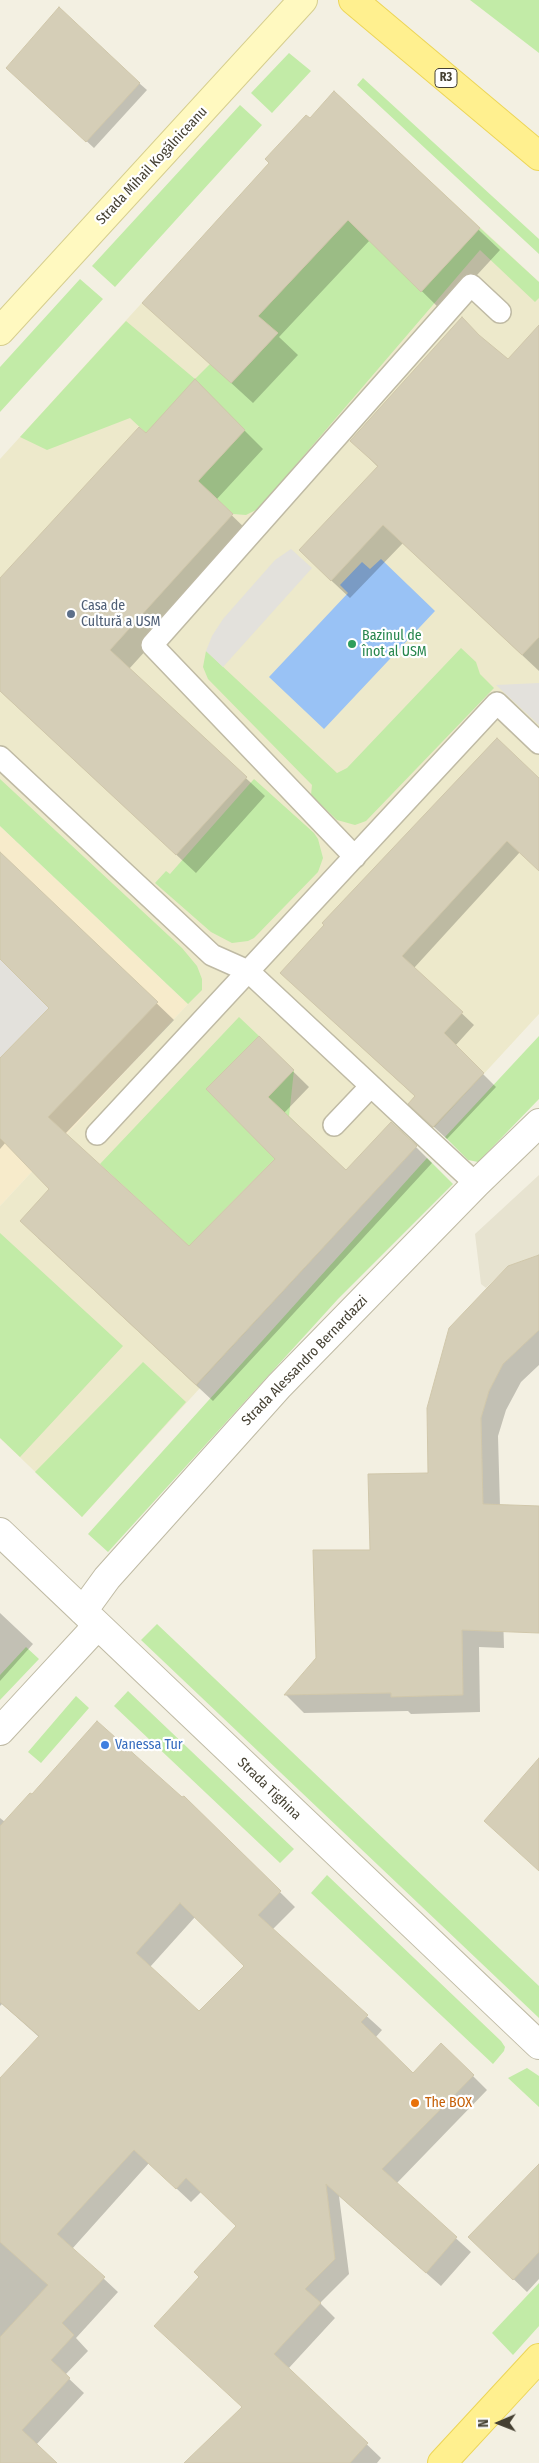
<!DOCTYPE html>
<meta charset="utf-8">
<style>
body{margin:0}
#map{position:relative;width:539px;height:2463px;overflow:hidden;background:#f3f0e2;font-family:"Fira Sans Condensed",sans-serif}
canvas{display:block}
.north{position:absolute;left:474px;top:2398px;width:50px;height:50px;-webkit-text-stroke:4px #fff;paint-order:stroke;rotate:269deg;font-size:14px;font-weight:700;line-height:20px;text-align:center;color:#454032}
.north::after{content:'';display:block;margin:auto;width:18px;height:22px;background:#454032;clip-path:polygon(50% 0,100% 100%,50% 72%,0 100%)}
</style>
<div id="map">
<canvas width="539" height="2463"></canvas>
<div class="north">N</div>
</div>
<script>
const c = document.querySelector('canvas').getContext('2d');
c.lineJoin = 'round';
function fill(path, color) { c.fillStyle = color; c.fill(path, 'evenodd'); }
const toPath = rows => new Path2D(rows.map(r => 'M' + r).join(''));
function stroke(path, color, width, dash) { c.strokeStyle = color; c.lineWidth = width; c.lineCap = dash ? 'butt' : 'round'; c.setLineDash(dash || []); c.stroke(path); }
function label(font, color, halo, rows, align = 'center') {
  c.font = font + ' "Fira Sans Condensed",sans-serif'; c.lineWidth = 4.5; c.setLineDash([]); c.textBaseline = 'middle'; c.strokeStyle = halo; c.fillStyle = color; for (const [text, x, y, turn = 0] of rows) {
    c.save(); c.translate(x, y); c.rotate((+turn || 0) * Math.PI / 180); c.textAlign = isNaN(turn) ? turn : align; if (halo) c.strokeText(text, 0, 0); c.fillText(text, 0, 0); c.restore();
  }
}
const residential = toPath([
 [539,1175,539,1255,508,1266,486,1288,481,1284,475,1234]
]);
const commercial = toPath([
 [0,826,188,1004,0,1206]
]);
const education = toPath([
 [334,91,539,282,539,1014,197,1385,200,1388,82,1517,0,1438,0,1206,188,1004,0,826,0,459,269,163,265,159,306,115,310,118]
]);
const green = toPath([
 [470,0,539,0,539,53],
 [289,53,311,71,272,113,251,93],
 [363,78,539,239,539,254,357,85],
 [240,105,262,125,115,287,92,266],
 [356,212,421,291,480,228,539,282,539,298,535,302,480,250,258,509,246,515,233,514,130,418,47,450,20,437,126,321,195,379,210,364,232,383,277,334,258,316],
 [80,279,103,299,0,412,0,367],
 [461,648,476,662,480,674,494,688,366,821,355,825,337,820,311,795,312,785,208,679,203,667,206,651,337,773,347,768],
 [0,779,182,948,197,966,202,979,202,990,188,1004,0,826],
 [254,779,314,833,318,839,323,858,318,872,254,938,248,941,232,943,211,932,155,883,166,871,170,874],
 [239,1017,259,1036,206,1089,241,1124,294,1070,289,1116,303,1130,189,1246,100,1164],
 [539,1036,539,1099,478,1162,468,1160,445,1137],
 [427,1158,453,1184,338,1299,108,1552,88,1534],
 [0,1233,123,1346,20,1457,0,1438],
 [143,1362,186,1402,82,1517,35,1472],
 [157,1624,539,1986,539,2018,141,1640],
 [26,1647,39,1659,0,1700,0,1675],
 [128,1691,294,1849,280,1863,114,1706],
 [76,1696,89,1708,41,1763,28,1752],
 [327,1875,501,2041,505,2047,504,2051,493,2064,311,1893],
 [527,2068,539,2076,539,2107,508,2078],
 [539,2283,539,2326,513,2355,492,2333]
]);
const parking = toPath([
 [291,549,312,568,223,667,206,651,212,636,223,619,275,560],
 [539,683,539,725,496,685],
 [0,959,49,1008,0,1058]
]);
const water = toPath([
 [381,559,435,611,324,729,269,677,348,593,340,585,362,562,370,569]
]);
const shadow = toPath([
 [15,75,139,83,147,90,94,148],
 [334,93,500,250,443,312,370,240,279,337,298,355,253,403,144,303],
 [539,350,539,671,403,543,350,598,319,569,378,467,352,441,508,361],
 [195,381,263,449,216,500,251,534,129,669,265,796,196,873,0,691,0,579,146,435],
 [539,780,539,870,520,852,414,968,474,1025,455,1046,496,1087,447,1139,422,1116,416,1097,294,985],
 [0,853,174,1020,65,1134,189,1247,276,1159,259,1038,309,1087,284,1113,346,1171,416,1147,432,1163,213,1401,38,1238,51,1189,6,1142,0,1149,0,1060,51,1008,0,957],
 [539,1256,539,1365,521,1382,506,1410,498,1436,504,1648,479,1647,480,1712,411,1714,408,1711,304,1713,286,1695,317,1659,371,1552,429,1474],
 [0,1613,33,1644,0,1681],
 [184,1797,295,1907,272,1930,382,2030,375,2038,413,2075,473,2076,487,2090,396,2184,471,2252,441,2286,339,2196,349,2274,320,2303,335,2318,288,2369,381,2458,377,2463,201,2463,243,2408,201,2277,237,2226,201,2192,191,2202,149,2163,72,2249,118,2292,76,2338,88,2351,65,2375,84,2393,36,2445,57,2463,0,2463,0,2080,39,2037,2,2004,0,2006,0,1818,5,1822],
 [195,1917,246,1967,199,2013,150,1967],
 [539,2166,539,2279,527,2292,483,2250]
]);
const building = toPath([
 [59,7,140,83,86,142,6,68,59,7],
 [334,91,480,228,421,292,348,220,258,316,278,333,231,383,142,303,269,163,265,159,306,115,310,118,334,91],
 [462,317,479,335,508,359,539,325,539,637,522,655,383,525,331,581,299,550,378,466,350,441,462,317],
 [195,379,245,430,198,481,233,514,110,650,247,777,176,855,0,691,0,578,139,427,146,433,195,379],
 [497,738,539,778,539,871,507,841,402,956,463,1012,444,1033,484,1073,433,1127,408,1104,415,1096,280,973,324,925,322,923,497,738],
 [0,852,158,1002,48,1117,189,1246,275,1159,206,1089,259,1036,294,1070,268,1097,346,1170,391,1122,417,1146,196,1385,20,1221,49,1189,0,1138,0,1058,49,1008,0,959,0,852],
 [539,1255,539,1330,503,1364,489,1391,481,1418,483,1504,539,1506,539,1633,462,1630,463,1695,391,1697,391,1693,284,1695,316,1658,313,1550,370,1550,368,1474,428,1473,427,1408,449,1328,508,1266,539,1255],
 [97,1721,182,1797,184,1796,281,1891,258,1915,368,2015,361,2022,413,2073,441,2043,474,2075,382,2169,457,2237,426,2273,326,2184,335,2259,305,2289,321,2303,274,2354,368,2443,350,2463,184,2463,242,2407,154,2326,199,2277,194,2272,236,2226,186,2178,176,2189,134,2150,57,2234,105,2277,62,2323,74,2335,51,2360,70,2378,22,2430,57,2463,0,2463,0,2337,48,2285,0,2242,0,2078,39,2036,0,2002,0,1826,30,1793,32,1794,97,1721],
 [180,1903,244,1966,199,2011,136,1953,180,1903],
 [539,1758,539,1871,484,1821,539,1758],
 [539,2164,539,2252,513,2280,468,2237,539,2164]
]);
const lane = toPath([
 [0,757,212,955,248,971,476,1184],
 [355,857,152,645,471,285,500,312],
 [334,1125,371,1086],
 [97,1134,497,703,539,743]
]);
const street = toPath([
 [0,1532,539,2045],
 [83,1611,107,1578,279,1386,476,1184,539,1123],
 [0,1731,97,1626]
]);
const secondary = toPath([
 [0,331,303,0]
]);
const primary = toPath([
 [353,0,539,156],
 [442,2463,539,2358]
]);
const markers = [
 [71,614,5,"#5c6f8a"],
 [352,644,5,"#2e9e5b"],
 [105,1745,5,"#3f7fe0"],
 [415,2103,5,"#e8710a"]
];
const shields = [
 [446,78,22]
];
const shieldNames = [
 ["R3",446,78]
];
const streetNames = [
 ["Strada Mihail Kogălniceanu",152,166,-47],
 ["Strada Alessandro Bernardazzi",305,1361,-46],
 ["Strada Tighina",269,1789,44]
];
const serviceNames = [
 ["Casa de",81,606],
 ["Cultură a USM",81,622]
];
const leisureNames = [
 ["Bazinul de",362,636],
 ["înot al USM",362,652]
];
const shopNames = [
 ["Vanessa Tur",115,1745]
];
const foodNames = [
 ["The BOX",425,2103]
];
fill(residential, '#e7e3d0');
fill(commercial, '#f7ebcb');
fill(education, '#ede9cb');
fill(green, '#c2eba7');
fill(parking, '#e3e1dc');
fill(water, '#99c2f5');
fill(shadow, '#0003');
fill(building, '#d5ceb7');
stroke(building, '#d0c7aa', 1);
stroke(lane, '#bfbaa4', 24);
stroke(street, '#bfbaa4', 30);
stroke(secondary, '#d6ce8e', 30);
stroke(primary, '#ecd557', 30);
stroke(lane, '#fff', 21);
stroke(street, '#fff', 28);
stroke(secondary, '#fff9c0', 28);
stroke(primary, '#fff08f', 28);
for (const [x, y, r, color] of markers) { const dot = new Path2D(); dot.arc(x, y, r, 0, 2 * Math.PI); c.fillStyle = color; c.fill(dot); stroke(dot, '#fff', 2); }
for (const [x, y, w] of shields) { const box = new Path2D(); box.roundRect(x - w / 2, y - 9.5, w, 19, 4); c.fillStyle = '#fff'; c.fill(box); stroke(box, '#454032', 1); }
label('bold 12px', '#454032', null, shieldNames);
label('14px', '#454032', '#fff', streetNames);
label('14px', '#4e5e75', '#fff', serviceNames, 'left');
label('14px', '#27864d', '#fff', leisureNames, 'left');
label('14px', '#366cbe', '#fff', shopNames, 'left');
label('14px', '#c56008', '#fff', foodNames, 'left');
</script>
